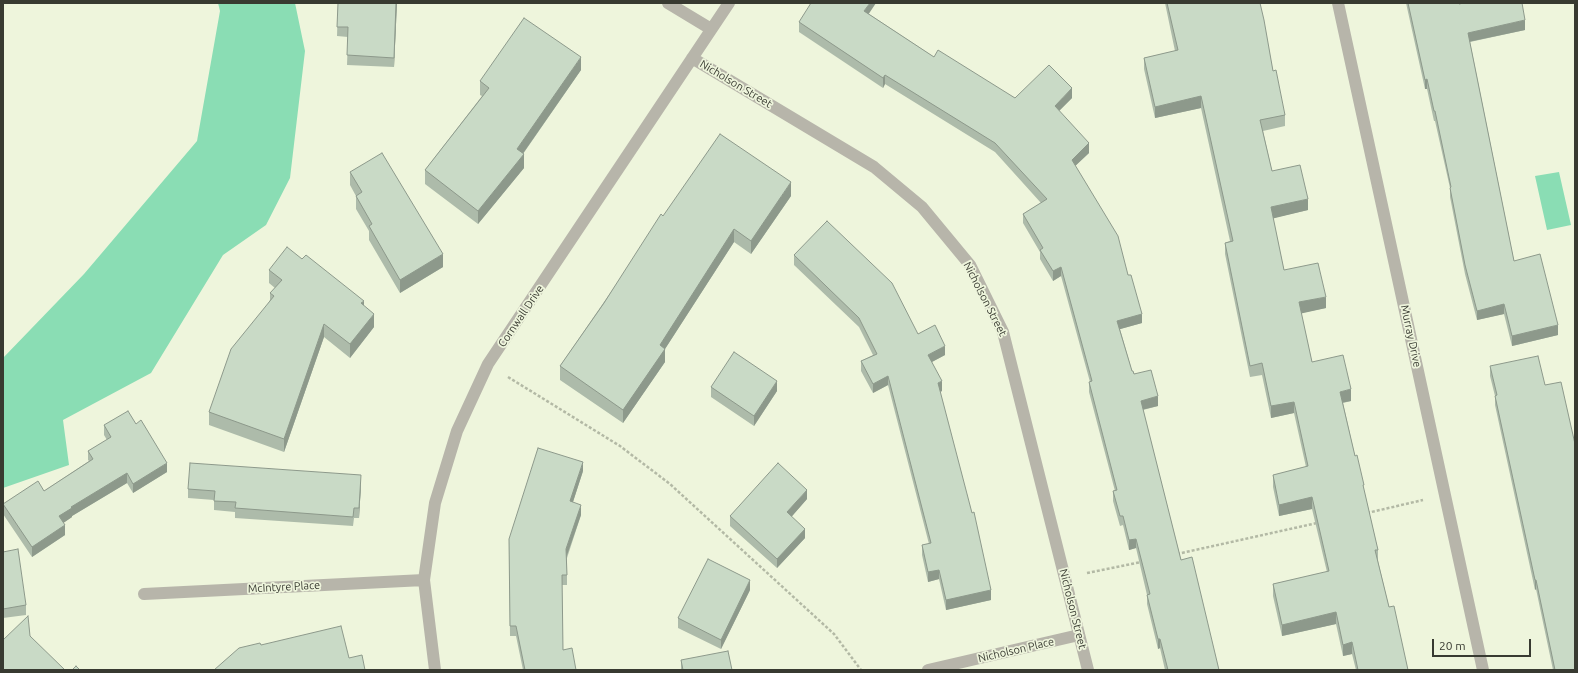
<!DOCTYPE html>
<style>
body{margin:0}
#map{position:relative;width:1578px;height:673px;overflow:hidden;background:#eef5dc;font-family:Ubuntu,sans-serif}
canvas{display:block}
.frame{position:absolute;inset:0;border:4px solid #383a31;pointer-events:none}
.scale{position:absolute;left:1432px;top:639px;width:99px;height:18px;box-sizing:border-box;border:2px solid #383a31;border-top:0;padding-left:5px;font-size:12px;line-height:14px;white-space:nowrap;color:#383a31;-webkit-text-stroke:3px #eef5dc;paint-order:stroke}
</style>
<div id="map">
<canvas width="1578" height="673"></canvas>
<div class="frame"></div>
<div class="scale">20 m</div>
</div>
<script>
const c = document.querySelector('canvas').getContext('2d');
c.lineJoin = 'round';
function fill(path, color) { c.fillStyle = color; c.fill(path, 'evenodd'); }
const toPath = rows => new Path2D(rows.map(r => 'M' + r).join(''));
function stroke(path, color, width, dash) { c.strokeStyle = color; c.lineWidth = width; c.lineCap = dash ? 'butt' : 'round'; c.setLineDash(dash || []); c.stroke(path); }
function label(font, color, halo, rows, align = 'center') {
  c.font = font + ' Ubuntu,sans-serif'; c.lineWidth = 3.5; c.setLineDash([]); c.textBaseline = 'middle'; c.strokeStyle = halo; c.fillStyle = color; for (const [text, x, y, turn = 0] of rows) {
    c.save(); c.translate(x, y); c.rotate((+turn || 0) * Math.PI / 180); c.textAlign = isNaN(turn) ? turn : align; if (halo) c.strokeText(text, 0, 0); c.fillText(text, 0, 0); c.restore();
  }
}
const water = toPath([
 [218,3,295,3,305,51,290,178,266,225,223,255,151,373,63,420,69,465,3,488,3,358,84,274,197,141,220,11],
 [1559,172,1571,225,1547,230,1535,176]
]);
const path = toPath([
 [508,377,620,446,670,484,834,634,861,670],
 [1367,513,1423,500],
 [1177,554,1317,523],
 [1087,573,1141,562]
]);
const minor = toPath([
 [668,3,711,29],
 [1338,3,1483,670],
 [692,58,874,167,922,207,970,265,1003,332,1088,670],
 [144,594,424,580],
 [435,670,424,580,435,503,457,431,488,364,729,3],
 [928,670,1079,635]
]);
const wall = toPath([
 [338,3,397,3,394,67,347,65,348,37,337,36],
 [1165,3,1260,3,1273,71,1285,115,1285,126,1263,131,1272,171,1308,210,1273,218,1284,270,1326,308,1301,313,1312,362,1351,401,1343,403,1355,456,1364,490,1378,550,1378,561,1389,607,1408,670,1356,670,1352,654,1343,656,1336,624,1282,636,1273,596,1273,584,1327,572,1312,509,1279,516,1273,487,1273,475,1306,467,1294,413,1271,418,1262,375,1250,377,1225,254,1225,243,1230,241,1201,108,1155,118,1144,69,1144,58,1175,51],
 [1406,3,1459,3,1459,4,1525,30,1470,42,1514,261,1558,335,1512,346,1504,314,1477,320,1465,274,1450,197,1450,188,1435,121,1434,121,1427,89,1425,89],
 [869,14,934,57,1015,98,1072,98,1059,111,1089,153,1075,166,1128,275,1142,323,1120,329,1132,371,1158,406,1143,410,1181,560,1219,670,1165,670,1160,648,1158,649,1147,604,1147,595,1136,548,1129,550,1123,525,1120,526,1113,501,1113,491,1115,491,1089,392,1089,382,1090,382,1061,276,1053,281,1040,259,1040,252,1023,223,1023,214,1041,203,995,152,885,84,883,88,799,32,799,22],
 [581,70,523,154,524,168,478,224,425,184,425,170,482,96,480,95,480,81],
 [350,172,443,267,400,293,369,240,369,231,356,209,356,196,350,185],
 [791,196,751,254,734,242,665,349,665,362,623,423,560,380,560,366,663,216],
 [794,255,918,334,945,355,932,362,942,391,940,392,991,600,946,610,939,579,928,582,922,555,922,545,929,544,888,385,873,393,861,371,861,361,873,355,859,327,794,265],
 [302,259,364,306,374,327,350,358,324,337,284,452,209,425,209,412,270,300,270,293,275,288,269,283,269,270],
 [1490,366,1575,670,1553,670,1536,589,1535,590,1495,405,1495,396,1490,376],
 [711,387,777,391,754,426,711,397],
 [136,424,167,472,133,493,127,483,72,516,72,517,63,523,65,535,32,557,3,514,3,504,44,491,89,461,88,460,88,451,107,440,104,435,104,425],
 [583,471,573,502,581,515,567,558,567,585,562,585,563,650,576,670,523,670,516,636,510,636,509,539],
 [361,485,359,518,354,518,353,526,235,518,235,512,214,510,214,500,188,498,188,489],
 [807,499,791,517,805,538,777,568,730,526,730,516],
 [3,552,26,605,26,615,3,618],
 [750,590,721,649,678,628,678,618],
 [681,660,732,670,681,670]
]);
const shadedWall = toPath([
 [396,3,397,3,394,67,394,58],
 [870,3,876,3,864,21,864,11],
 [1525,20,1525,30,1468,42,1468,33],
 [581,57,581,70,517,162,517,149],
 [885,75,885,84,883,88,883,78],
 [1427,79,1427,89,1425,89,1425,80],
 [1072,88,1072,98,1055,115,1055,106],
 [1201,96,1201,108,1155,118,1155,107],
 [1089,143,1089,153,1072,169,1072,160],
 [524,154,524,168,478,224,478,211],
 [791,182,791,196,751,254,751,241],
 [1308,199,1308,210,1271,219,1271,207],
 [734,229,734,242,665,349,665,362,623,423,623,410,660,345],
 [443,254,443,267,400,293,400,280],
 [1061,267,1061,276,1053,281,1053,271],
 [1326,297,1326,308,1299,314,1299,302],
 [364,301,364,314,361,303],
 [1504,304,1504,314,1477,320,1477,311],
 [374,314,374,327,350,358,350,344],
 [1142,314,1142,323,1117,330,1117,321],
 [324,324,324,337,284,452,284,439],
 [1558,325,1558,335,1512,346,1512,336],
 [945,346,945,355,928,364,928,355],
 [888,376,888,385,873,393,873,384],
 [777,381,777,391,754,426,754,416],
 [942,381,942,391,938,393,938,383],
 [1351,389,1351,401,1340,403,1340,392],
 [1158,396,1158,406,1141,410,1141,401],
 [1294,402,1294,413,1271,418,1271,406],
 [583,462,583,471,570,511,570,501],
 [167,463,167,472,133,493,133,484],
 [127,473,127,483,72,516,72,517,59,526,59,516,71,507],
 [361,475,361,485,359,518,359,508],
 [807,490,807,499,787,522,787,512],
 [1312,497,1312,509,1279,516,1279,505],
 [581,505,581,515,566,558,566,549],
 [65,525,65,535,32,557,32,547],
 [805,529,805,538,777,568,777,559],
 [1136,539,1136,548,1129,550,1129,540],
 [939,570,939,579,928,582,928,572],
 [750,580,750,590,721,649,721,640],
 [1535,580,1536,580,1536,589,1535,590],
 [991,590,991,600,946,610,946,600],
 [1336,612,1336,624,1282,636,1282,625],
 [1158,639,1160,639,1160,648,1158,649],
 [1352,642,1352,654,1343,656,1343,645]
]);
const building = toPath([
 [338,3,396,3,394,58,347,55,348,27,337,27,338,3],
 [811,3,870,3,864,11,934,57,938,50,1015,98,1049,65,1072,88,1055,106,1089,143,1072,160,1118,236,1128,275,1131,275,1142,314,1117,321,1132,371,1133,371,1134,374,1151,370,1158,396,1141,401,1181,560,1192,557,1219,670,1168,670,1160,639,1158,639,1147,595,1150,594,1136,539,1129,540,1123,516,1120,516,1113,491,1117,490,1089,382,1092,381,1061,267,1053,271,1040,250,1043,248,1023,214,1047,199,995,143,885,75,883,78,799,22,811,3],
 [1167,3,1260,3,1264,20,1273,71,1276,70,1285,115,1260,120,1272,171,1300,165,1308,199,1271,207,1284,270,1318,263,1326,297,1299,302,1312,362,1343,355,1351,389,1340,392,1355,456,1357,455,1364,485,1363,485,1378,550,1375,550,1389,607,1394,606,1408,670,1358,670,1352,642,1343,645,1336,612,1282,625,1273,584,1329,571,1312,497,1279,505,1273,475,1308,466,1294,402,1271,406,1262,363,1250,366,1225,243,1233,241,1201,96,1155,107,1144,58,1178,50,1167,3],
 [1408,3,1459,3,1459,4,1464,3,1522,3,1525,20,1468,33,1514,261,1540,254,1558,325,1512,336,1504,304,1477,311,1465,265,1450,188,1451,187,1435,111,1434,111,1427,79,1425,80,1408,3],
 [524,18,581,57,517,149,524,154,478,211,425,170,489,88,480,81,524,18],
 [720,134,791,182,751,241,734,229,660,345,665,349,623,410,560,366,604,303,661,214,663,216,720,134],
 [382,153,443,254,400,280,369,226,372,224,356,196,362,192,350,172,382,153],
 [827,221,892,283,918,334,935,325,945,346,928,355,942,381,938,383,972,513,974,512,991,590,946,600,939,570,928,572,922,545,931,543,888,376,873,384,861,361,877,354,859,318,794,255,827,221],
 [287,247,302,259,306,255,364,301,361,303,374,314,350,344,324,324,284,439,209,412,231,349,274,296,270,293,282,280,269,270,287,247],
 [734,352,777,381,754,416,711,387,734,352],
 [1538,356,1545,385,1561,382,1575,444,1575,670,1555,670,1536,580,1535,580,1495,396,1497,395,1490,366,1538,356],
 [128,411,136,424,141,420,167,463,133,484,127,473,71,507,72,508,59,516,65,525,32,547,3,504,38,481,44,491,93,459,88,451,111,437,104,425,128,411],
 [538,448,583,462,570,501,581,505,566,549,567,575,562,575,563,650,572,648,576,670,525,670,516,626,510,626,509,539,538,448],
 [190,463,361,475,359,508,354,508,353,517,235,508,236,502,214,501,215,491,188,489,190,463],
 [778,463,807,490,787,512,805,529,777,559,730,516,778,463],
 [18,549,26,605,3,609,3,552,18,549],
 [708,559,750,580,721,640,678,618,708,559],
 [28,616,30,636,65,670,3,670,3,640,28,616],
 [341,626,349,658,362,655,365,670,214,670,239,648,260,643,261,645,341,626],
 [728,651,732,670,683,670,681,660,728,651],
 [76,666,80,670,72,670,76,666]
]);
const streetNames = [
 ["Nicholson Street",736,84,31],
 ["Nicholson Street",985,299,63],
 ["Cornwall Drive",521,316,-56],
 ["Murray Drive",1411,336,78],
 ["McIntyre Place",284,587,-3],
 ["Nicholson Street",1073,609,76],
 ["Nicholson Place",1016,650,-13]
];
fill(water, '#8addb4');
stroke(path, '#b3b9a5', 2.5, [3, 2]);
stroke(minor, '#b7b5aa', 12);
fill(wall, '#adbbaa');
fill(shadedWall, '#8d998b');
fill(building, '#c9dac6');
stroke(building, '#8d998b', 1);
label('11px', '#383a31', '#eef5dc', streetNames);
</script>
